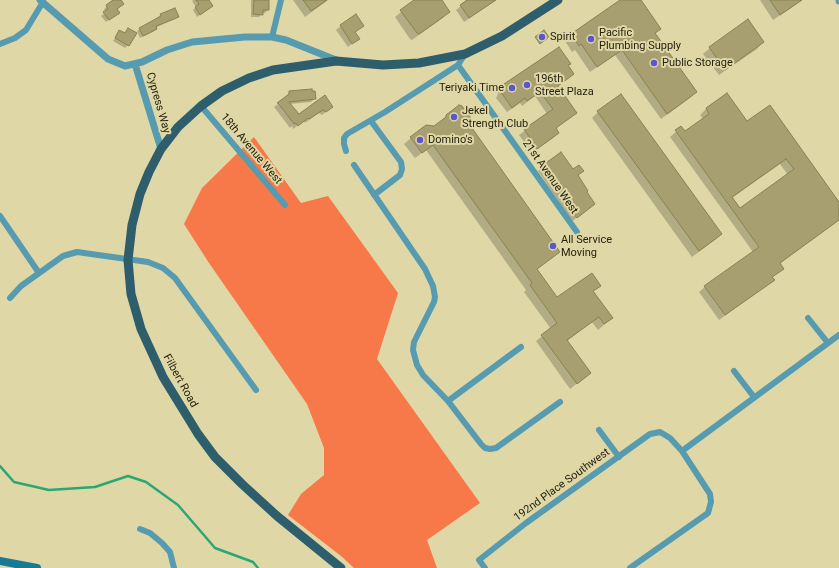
<!DOCTYPE html>
<style>
body{margin:0}
canvas{display:block;background:#dfd7a5}
</style>
<canvas width="839" height="568"></canvas>
<script>
const c = document.querySelector('canvas').getContext('2d');
c.lineJoin = 'round';
function fill(path, color) { c.fillStyle = color; c.fill(path, 'evenodd'); }
const toPath = rows => new Path2D(rows.map(r => 'M' + r).join(''));
function stroke(path, color, width, dash) { c.strokeStyle = color; c.lineWidth = width; c.lineCap = dash ? 'butt' : 'round'; c.setLineDash(dash || []); c.stroke(path); }
function label(font, color, halo, rows, align = 'center') {
  c.font = font + ' Roboto,sans-serif'; c.lineWidth = 4; c.setLineDash([]); c.textBaseline = 'middle'; c.strokeStyle = halo; c.fillStyle = color; for (const [text, x, y, turn = 0] of rows) {
    c.save(); c.translate(x, y); c.rotate((+turn || 0) * Math.PI / 180); c.textAlign = isNaN(turn) ? turn : align; if (halo) c.strokeText(text, 0, 0); c.fillText(text, 0, 0); c.restore();
  }
}
const forest = toPath([
 [254,137,301,203,328,196,398,293,377,359,480,503,427,540,437,568,354,568,341,556,288,515,301,494,324,475,324,448,307,404,209,263,184,224,202,188]
]);
const shadow = toPath([
 [115,0,120,0,123,4,116,9,116,15,106,22,101,16,106,12,104,9],
 [193,0,208,0,212,6,197,17,193,10,196,7,192,1],
 [251,0,268,0,268,10,265,13,262,13,259,17,251,17],
 [293,0,328,0,305,17],
 [416,0,441,0,449,11,443,18,412,40,410,39,395,17],
 [469,0,496,0,464,22,456,10],
 [621,0,640,0,660,29,655,34,696,92,690,98,661,119,615,55,590,72,575,50,572,52,565,41,571,35],
 [760,0,796,0,797,2,791,8,773,20],
 [161,15,177,17,175,19,155,28,156,29,153,32,140,38,137,31],
 [341,26,363,26,354,33,358,39,348,47,336,30],
 [128,29,128,45,125,48,113,41,120,31,124,33],
 [763,42,757,49,719,75,703,54,710,48],
 [559,48,570,64,567,66,573,74,557,86,576,113,555,129,558,133,553,138,532,153,519,135,547,114,535,96,522,106,520,103,507,112,496,98,498,94,496,92,501,87],
 [289,92,315,98,311,102,290,104,298,115,325,97,328,110,322,115,319,113,305,123,304,121,293,129,292,126,290,128,274,107,286,98],
 [726,95,747,123,839,203,839,220,779,264,782,268,772,278,773,280,767,285,719,320,699,292,705,287,753,252,670,137,681,127,685,133,703,119,700,115,706,109],
 [780,164,788,175,740,210,732,198],
 [598,112,721,234,715,240,692,257,592,118],
 [447,116,466,121,559,252,536,270,557,299,600,286,593,292,612,318,598,330,592,322,567,341,590,373,570,389,536,341,551,329,524,292,526,290,426,150,415,158,404,144,411,138,434,127],
 [544,166,582,171,578,176,586,192,594,204,570,223,564,214,566,212,538,171]
]);
const stream = toPath([
 [0,466,14,482,49,490,95,487,128,476,146,482,178,505,215,548,253,562,258,568]
]);
const building = toPath([
 [113,0,121,0,124,4,117,9,120,13,109,20,103,12,108,9,106,5,113,0],
 [196,0,209,0,213,6,200,15,195,7,199,4,196,0],
 [254,0,269,0,269,10,263,10,263,15,253,14,254,0],
 [303,0,327,0,311,11,303,0],
 [414,0,442,0,450,12,419,34,417,33,400,10,414,0],
 [467,0,496,0,469,18,460,5,467,0],
 [620,0,641,0,661,29,655,33,697,92,667,114,622,50,597,67,581,44,579,46,571,34,620,0],
 [770,0,802,0,780,15,770,0],
 [175,8,179,17,156,26,157,29,143,36,139,28,161,16,160,14,175,8],
 [356,14,364,26,355,32,360,39,352,44,340,25,356,14],
 [748,19,764,42,725,70,709,47,748,19],
 [128,28,137,33,129,46,115,38,119,30,125,33,128,28],
 [544,30,549,37,540,44,535,37,544,30],
 [559,47,571,64,568,65,574,74,558,86,577,113,556,128,559,133,537,149,524,129,553,109,540,92,527,101,525,98,512,108,501,92,502,88,501,86,559,47],
 [312,89,312,91,315,91,316,99,289,102,299,114,325,95,333,107,326,112,323,110,309,119,308,118,298,126,296,123,294,124,278,103,277,103,289,94,289,91,312,89],
 [727,93,747,121,770,105,839,202,839,220,780,263,784,269,772,277,775,280,725,315,704,286,759,247,675,130,681,126,685,131,709,114,706,108,727,93],
 [786,159,794,169,740,208,732,197,786,159],
 [621,94,722,234,699,251,597,111,621,94],
 [459,105,462,106,471,118,467,121,560,252,537,269,557,297,592,273,601,286,593,291,613,318,604,324,599,317,567,340,591,373,577,384,541,335,557,323,530,285,532,283,433,145,422,153,410,137,426,125,434,126,446,117,446,115,459,105],
 [561,152,573,169,579,165,584,171,578,175,588,191,587,192,595,204,577,218,569,208,572,206,543,165,561,152]
]);
const minor = toPath([
 [272,37,281,0],
 [0,44,15,38,26,30,43,2],
 [458,65,577,232],
 [201,106,285,205],
 [371,121,401,162,402,169,400,175,374,195],
 [346,151,344,144,344,138,347,134,385,112,458,65,465,54],
 [354,165,425,269,433,286,435,297,434,302,414,342,413,350,417,365,423,375,448,401,481,444,485,448,490,449,496,448,560,402],
 [0,216,39,273],
 [10,298,21,286,63,256,77,252,148,262,163,268,175,278,256,390],
 [808,318,828,343],
 [734,371,754,397],
 [448,401,521,347],
 [599,430,619,457],
 [682,451,839,335],
 [140,529,150,533,162,543,170,552,174,568],
 [485,568,479,560,526,523,650,434,660,432,670,438,682,451,710,494,711,502,708,513,630,568]
]);
const tertiary = toPath([
 [40,0,108,59,125,66,142,62,167,50,192,42,245,37,272,37,286,40,336,60],
 [839,0,839,1],
 [135,64,161,149]
]);
const secondary = toPath([
 [0,561,37,568]
]);
const primary = toPath([
 [341,568,277,516,242,484,215,457,198,434,163,377,141,329,131,294,128,260,132,225,140,194,149,172,161,149,178,127,201,106,222,91,249,78,273,70,336,61,383,65,419,63,465,54,502,36,558,0]
]);
const markers = [
 [542,37,4,"#5b56ce"],
 [591,39,4,"#5b56ce"],
 [654,63,4,"#5b56ce"],
 [527,85,4,"#5b56ce"],
 [512,88,4,"#5b56ce"],
 [454,117,4,"#5b56ce"],
 [420,140,4,"#5b56ce"],
 [553,246,4,"#5b56ce"]
];
const poiNames = [
 ["Pacific",599,33],
 ["Plumbing Supply",599,46],
 ["Spirit",550,37],
 ["Public Storage",662,63],
 ["196th",535,79],
 ["Street Plaza",535,92],
 ["Teriyaki Time",504,88,"right"],
 ["Jekel",462,111],
 ["Strength Club",462,124],
 ["Domino's",428,140],
 ["All Service",561,240],
 ["Moving",561,253]
];
const streetNames = [
 ["Cypress Way",158,103,74],
 ["18th Avenue West",251,149,50],
 ["21st Avenue West",550,177,55],
 ["Filbert Road",180,381,61],
 ["192nd Place Southwest",562,485,-36]
];
fill(forest, '#f77849');
fill(shadow, '#0003');
stroke(stream, '#2aa873', 2.5);
fill(building, '#a79f6f');
stroke(building, '#888151', 1);
stroke(minor, '#569baf', 6);
stroke(tertiary, '#569baf', 7);
stroke(secondary, '#187a93', 8);
stroke(primary, '#2e5e6c', 9);
for (const [x, y, r, color] of markers) { const dot = new Path2D(); dot.arc(x, y, r, 0, 2 * Math.PI); c.fillStyle = color; c.fill(dot); stroke(dot, '#dfd7a5', 1.5); }
label('11px', '#262310', '#dfd7a5', poiNames, 'left');
label('11px', '#262310', '#dfd7a5', streetNames);
</script>
